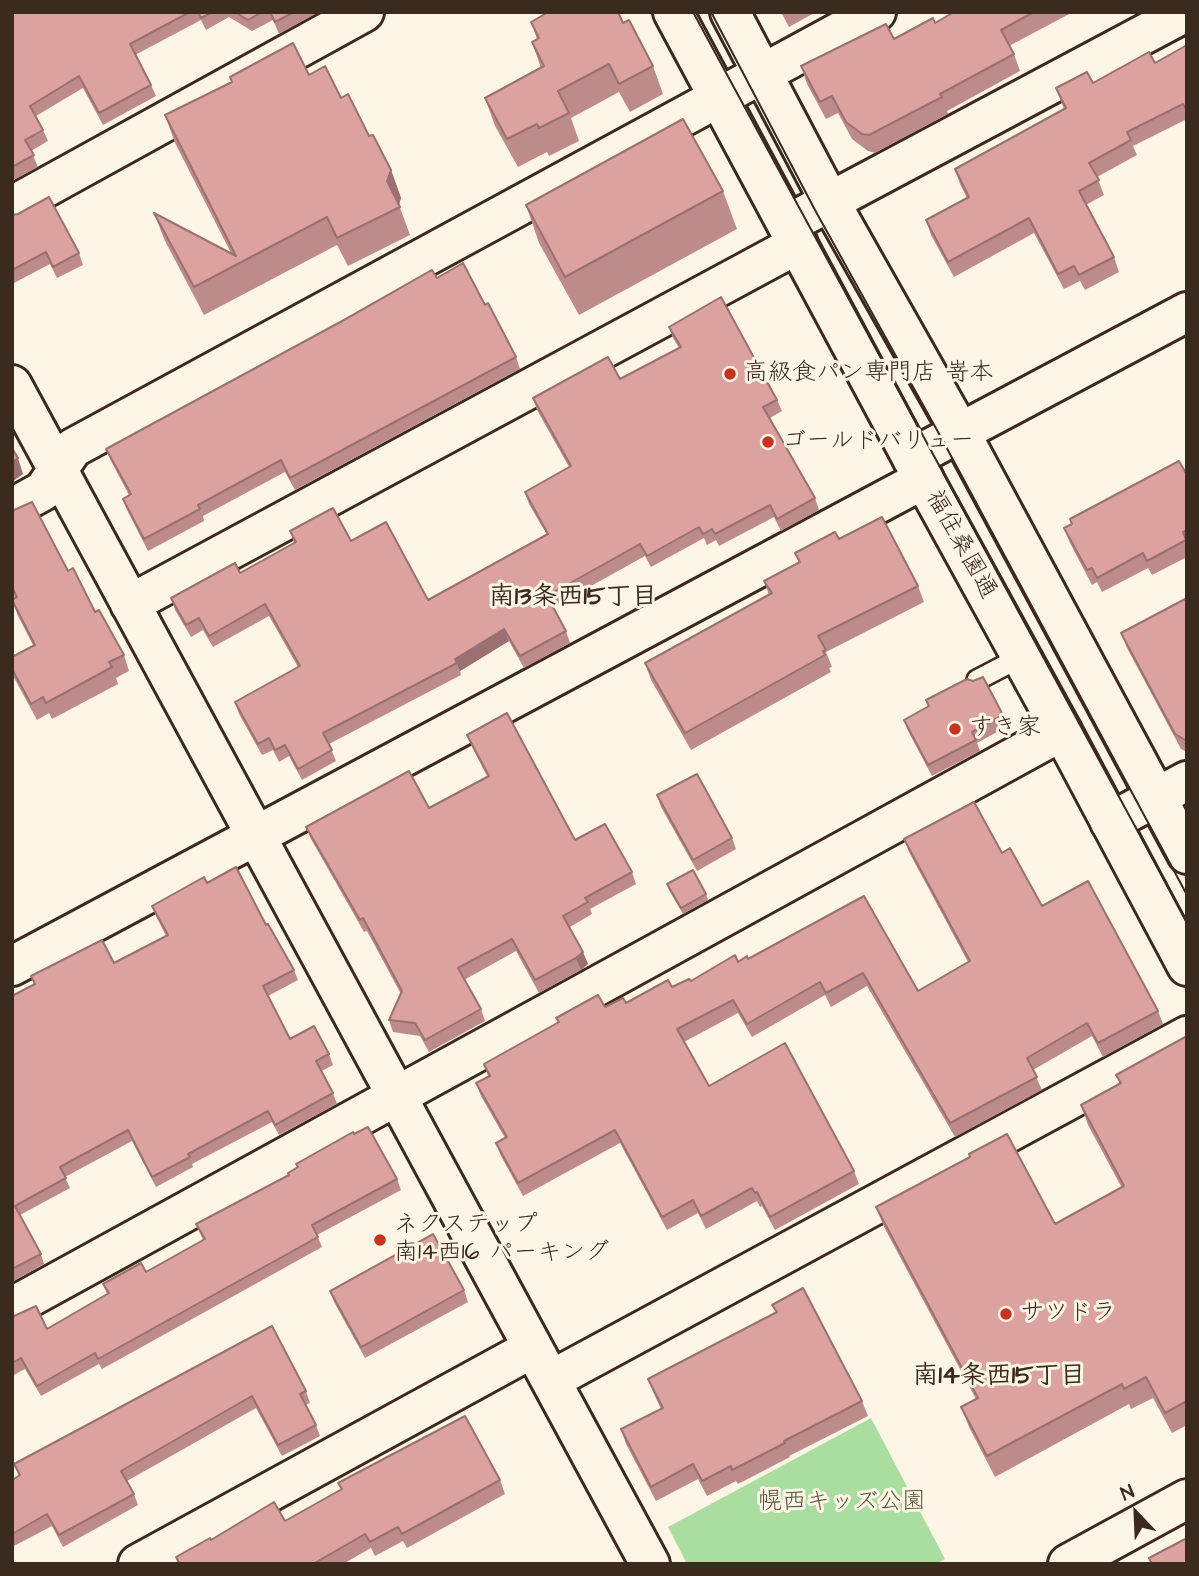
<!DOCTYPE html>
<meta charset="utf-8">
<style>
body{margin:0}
#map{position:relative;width:1199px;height:1576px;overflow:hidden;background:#fcf5e5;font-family:"Architects Daughter",sans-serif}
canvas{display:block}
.frame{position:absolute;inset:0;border:14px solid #3b2a1e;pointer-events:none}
.north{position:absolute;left:1101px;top:1478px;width:70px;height:70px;-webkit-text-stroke:5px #fcf5e5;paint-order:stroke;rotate:337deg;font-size:19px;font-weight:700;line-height:28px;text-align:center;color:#3b2a1e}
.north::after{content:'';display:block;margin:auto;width:24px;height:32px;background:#3b2a1e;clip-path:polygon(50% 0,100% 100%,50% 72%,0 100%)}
</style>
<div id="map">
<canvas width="1199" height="1576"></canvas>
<div class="frame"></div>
<div class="north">N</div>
</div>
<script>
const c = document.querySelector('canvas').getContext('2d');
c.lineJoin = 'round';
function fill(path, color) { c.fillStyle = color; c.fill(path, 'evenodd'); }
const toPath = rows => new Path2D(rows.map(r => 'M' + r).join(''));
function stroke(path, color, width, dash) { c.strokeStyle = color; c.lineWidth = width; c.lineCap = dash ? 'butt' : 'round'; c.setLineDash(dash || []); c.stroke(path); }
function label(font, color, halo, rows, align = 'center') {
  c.font = font + ' "Architects Daughter","Klee One",sans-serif'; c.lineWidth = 6; c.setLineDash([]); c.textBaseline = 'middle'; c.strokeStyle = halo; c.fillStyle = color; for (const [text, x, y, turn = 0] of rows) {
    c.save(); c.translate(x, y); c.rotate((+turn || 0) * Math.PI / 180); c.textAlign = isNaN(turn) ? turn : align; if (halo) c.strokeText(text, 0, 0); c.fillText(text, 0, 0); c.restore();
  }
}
const green = toPath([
 [871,1418,945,1559,936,1564,687,1564,668,1527]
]);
const lane = toPath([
 [977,680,1021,657]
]);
const street = toPath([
 [12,206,364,12],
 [788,224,1186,12],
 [12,385,650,1564],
 [912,458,1187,312],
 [12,508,43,491,73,448,876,12],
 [130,604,798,244],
 [1110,822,1187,781],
 [12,966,924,479],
 [12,1307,1062,731],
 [551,1380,1187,1036],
 [138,1564,533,1348]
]);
const secondary = toPath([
 [673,12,912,458,1062,731,1187,966],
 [730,12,830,202,960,432,1187,854],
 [1068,1564,1187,1499]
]);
const tram = toPath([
 [693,12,1187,922],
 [711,12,815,210,943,441,1187,895]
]);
const wall = toPath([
 [12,12,319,12,279,34,273,20,252,31,229,17,206,30,201,20,135,55,151,85,156,96,103,125,83,88,36,116,43,130,48,141,31,151,38,167,12,181],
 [781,12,816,12,789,27],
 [954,12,1073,12,1009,46,1014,54,1020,71,947,111,948,114,875,153,868,151,852,139,838,113,826,119,807,84,801,66,894,39,935,23],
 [531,22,623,23,653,66,663,94,630,112,619,92,571,118,579,141,549,156,547,152,518,167,495,126,485,98,541,68,532,42,537,39],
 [1187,45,1187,119,1133,146,1137,155,1097,177,1104,195,1086,205,1114,257,1119,272,1085,290,1080,281,1064,289,1034,233,954,277,931,235,926,220,967,198,960,184,955,169,1064,109,1056,88,1093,83,1155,63],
 [309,75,341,98,369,136,391,170,401,198,399,205,410,235,348,266,337,245,204,315,165,241,154,213,231,253,175,143,165,115,232,82,230,77],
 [723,191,737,229,579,315,539,243,526,205],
 [12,215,79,253,83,265,57,278,50,264,14,283,12,280],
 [437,278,485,305,516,357,520,369,295,490,285,472,203,516,204,521,148,551,127,510,123,499,129,495,111,461,106,449],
 [669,327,777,400,782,411,770,418,815,498,819,510,781,531,774,517,719,546,716,540,707,545,704,538,651,567,645,556,553,607,566,631,570,643,524,668,509,641,460,671,461,675,329,744,336,761,302,780,289,756,279,762,273,750,262,755,239,714,235,702,298,667,269,616,213,647,203,630,191,637,175,610,171,598,240,573,294,543,290,531,351,541,428,600,547,535,529,504,525,492,569,467,537,410,533,398,620,379,679,348,673,338],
 [1187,475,1187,557,1152,575,1148,568,1102,592,1097,582,1092,585,1070,543,1064,528,1072,525,1070,519],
 [12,511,68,571,124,655,129,671,116,678,118,684,52,719,49,713,37,720,12,674,12,657,33,645,18,616,12,600,15,598,12,592],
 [839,539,918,586,924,602,826,652,832,667,829,668,831,672,691,750,651,680,645,663,769,595,764,581,799,562,795,553],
 [1187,598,1187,752,1181,749,1127,648,1121,633],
 [926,700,1003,715,1008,726,977,743,980,751,932,776,908,731,904,720,928,707],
 [467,735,575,840,632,872,636,884,590,909,592,914,570,927,588,964,581,970,539,993,516,951,464,980,481,1009,485,1021,429,1052,420,1036,393,1032,389,1020,401,994,367,931,364,932,311,839,306,827,429,808,487,776,472,747],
 [657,795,732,838,736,849,697,871,661,807],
 [904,839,1002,853,1042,906,1158,1011,1163,1024,1103,1057,1092,1036,1033,1070,1042,1090,955,1137,867,986,831,1007,825,995,752,1037,738,1013,684,1042,709,1086,854,1171,859,1184,775,1230,762,1206,760,1207,757,1201,706,1229,698,1213,667,1230,620,1143,523,1196,501,1156,496,1143,505,1138,481,1096,476,1083,488,1076,484,1064,558,1023,556,1018,626,1003,691,981,738,962,748,959,864,896,918,991,968,962,909,852],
 [207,883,266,925,294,970,298,980,268,996,290,1039,329,1054,333,1065,322,1071,333,1093,337,1104,279,1135,272,1122,192,1164,193,1167,156,1187,132,1141,65,1177,70,1188,20,1215,41,1254,44,1264,12,1282,12,996,34,984,31,976,114,963,166,936,156,916,152,906],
 [667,884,706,894,708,900,683,914,669,890],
 [1187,1036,1187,1425,1172,1433,1153,1398,1131,1409,1129,1404,995,1477,969,1427,961,1407,976,1399,884,1227,876,1207,1055,1224,1122,1188,1088,1125,1081,1105,1120,1084,1116,1075],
 [354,1134,397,1179,401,1190,317,1235,322,1247,102,1369,99,1364,41,1396,25,1369,12,1376,12,1317,47,1329,107,1294,103,1284,146,1272,203,1240,196,1224,289,1175],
 [464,1290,468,1302,365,1358,334,1302,330,1291],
 [772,1305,862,1401,868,1416,789,1456,790,1457,738,1484,736,1481,707,1496,698,1479,656,1501,626,1444,621,1429,661,1409,654,1394,648,1379,776,1313],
 [272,1326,306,1391,310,1403,305,1405,316,1425,320,1436,282,1456,256,1408,127,1481,134,1494,138,1505,63,1547,52,1526,12,1547,12,1480,19,1476,14,1464],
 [500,1480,505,1494,407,1548,403,1541,375,1556,371,1548,343,1564,178,1564,176,1557,211,1540,285,1521,341,1490,338,1483]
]);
const shadedWall = toPath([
 [391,170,401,198,397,209,387,181],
 [18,458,23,474,12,482,12,462],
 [504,629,509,641,460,671,455,659],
 [583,952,588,964,581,970,576,958]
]);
const building = toPath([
 [12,12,190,12,130,44,151,85,99,113,79,76,30,106,43,130,25,140,34,155,12,167,12,12],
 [198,12,213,12,201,18,198,12],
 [235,12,262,12,248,20,235,12],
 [270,12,294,12,275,22,270,12],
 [544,12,618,12,623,23,629,20,653,66,619,84,609,64,558,91,569,113,539,128,537,124,507,139,485,98,544,66,532,42,539,38,531,22,545,14,544,12],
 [954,12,1034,12,1001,30,1014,54,940,94,942,97,869,135,862,134,846,122,832,96,820,102,801,66,886,24,894,39,933,18,935,23,954,12],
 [293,43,309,75,325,66,341,98,348,94,369,136,373,135,391,170,387,181,400,207,337,238,327,217,194,287,154,213,236,256,165,115,232,82,230,77,293,43],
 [1187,45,1187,110,1183,104,1127,132,1131,140,1089,163,1099,180,1079,191,1114,257,1079,275,1074,266,1058,274,1029,218,948,262,926,220,969,197,955,169,1066,108,1056,88,1087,72,1093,83,1149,52,1155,63,1187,45],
 [683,119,723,191,565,277,526,205,683,119],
 [49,197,79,253,53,267,46,252,12,270,12,215,18,214,49,197],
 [463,263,485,305,488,303,516,357,290,478,281,460,198,505,200,509,144,539,123,499,131,494,106,449,344,320,430,271,432,270,437,278,463,263],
 [721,297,777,400,763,407,815,498,777,519,770,505,715,534,712,529,703,534,699,527,647,556,640,544,547,596,566,631,520,656,504,629,455,659,457,663,323,733,332,750,298,769,285,745,275,750,269,738,258,744,235,702,300,666,265,604,209,636,199,618,186,625,171,598,235,563,240,573,296,542,290,531,333,508,351,541,386,522,428,600,548,534,525,492,571,466,533,398,608,357,620,379,681,347,669,327,721,297],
 [12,448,18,458,12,462,12,448],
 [1179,461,1187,475,1187,530,1183,532,1186,540,1147,561,1143,553,1097,578,1092,568,1087,570,1064,528,1072,524,1070,519,1179,461],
 [32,502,68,571,73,568,95,612,99,610,124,655,109,662,112,667,46,703,43,697,31,704,12,669,12,657,35,645,12,600,17,597,12,587,12,511,32,502],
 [882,517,918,586,818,636,826,650,823,651,825,655,685,733,645,663,772,593,764,581,800,562,795,553,835,532,839,539,882,517],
 [1187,598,1187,741,1175,734,1121,633,1187,598],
 [983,677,1003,715,972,732,976,740,928,765,904,720,929,706,926,700,967,679,973,681,983,677],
 [507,713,575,840,605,824,632,872,585,898,588,902,563,916,583,952,576,958,535,980,512,939,458,968,481,1009,425,1040,415,1023,389,1020,402,991,363,918,360,920,306,827,409,771,429,808,489,776,467,735,507,713],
 [697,774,732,838,693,860,657,795,697,774],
 [974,802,1002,853,1010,848,1042,906,1088,881,1158,1011,1098,1043,1087,1023,1027,1058,1037,1077,950,1123,863,973,826,993,820,982,747,1024,733,1000,677,1029,709,1086,785,1043,854,1171,770,1217,757,1192,755,1193,752,1188,701,1216,693,1200,662,1217,615,1130,518,1183,496,1143,507,1137,476,1083,490,1076,484,1064,559,1022,556,1018,598,995,605,1007,623,998,626,1003,668,980,672,987,689,979,691,981,735,955,738,962,747,956,748,959,864,896,918,991,970,961,904,839,974,802],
 [236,867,266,925,268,924,294,970,263,986,290,1039,314,1026,329,1054,316,1061,333,1093,275,1125,268,1111,188,1154,190,1157,152,1177,128,1130,60,1167,66,1178,15,1206,41,1254,12,1269,12,996,35,984,31,976,102,940,114,963,168,935,152,906,204,877,207,883,236,867],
 [693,870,706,894,681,908,667,884,693,870],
 [1187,1036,1187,1401,1165,1413,1146,1377,1124,1389,1122,1384,987,1456,961,1407,978,1398,876,1207,970,1157,969,1154,1007,1134,1055,1224,1124,1186,1081,1105,1121,1083,1116,1075,1187,1036],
 [368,1127,397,1179,312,1225,318,1237,98,1359,95,1353,37,1386,21,1358,12,1363,12,1317,36,1306,47,1329,109,1293,103,1284,141,1263,146,1272,205,1239,196,1224,289,1175,288,1173,298,1167,296,1164,353,1132,354,1134,368,1127],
 [433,1234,464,1290,361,1347,330,1291,433,1234],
 [803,1288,862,1401,784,1441,785,1443,732,1470,731,1466,702,1481,693,1464,651,1487,621,1429,663,1408,648,1379,777,1312,772,1305,803,1288],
 [272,1326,306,1391,300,1394,316,1425,278,1445,252,1396,121,1471,134,1494,59,1535,47,1514,12,1534,12,1480,20,1475,14,1464,272,1326],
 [465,1416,500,1480,402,1534,398,1527,370,1542,365,1534,313,1564,180,1564,176,1557,210,1538,211,1540,274,1502,285,1521,342,1489,338,1483,465,1416],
 [1187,1538,1187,1564,1152,1564,1149,1558,1187,1538]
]);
const markers = [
 [730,374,7,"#c8321e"],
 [768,442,7,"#c8321e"],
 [955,729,7,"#c8321e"],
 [380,1240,7,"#c8321e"],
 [1006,1314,7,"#c8321e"]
];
const poiNames = [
 ["高級食パン専門店 嵜本",744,374],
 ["ゴールドバリュー",782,442],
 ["すき家",969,729],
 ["ネクステップ",394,1226],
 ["南14西16 パーキング",394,1254],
 ["サツドラ",1020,1314]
];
const streetNames = [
 ["福住桑園通",960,545,61]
];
const parkNames = [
 ["幌西キッズ公園",842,1503]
];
const neighbourhoodNames = [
 ["南13条西15丁目",573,599],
 ["南14条西15丁目",999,1378]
];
fill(green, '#aadea0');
stroke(lane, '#3b2a1e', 24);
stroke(street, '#3b2a1e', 44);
stroke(secondary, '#3b2a1e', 44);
stroke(lane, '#fcf5e5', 19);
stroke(street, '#fcf5e5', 38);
stroke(secondary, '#fcf5e5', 38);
stroke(tram, '#3b2a1e', 2);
fill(wall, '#bd8b8a');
fill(shadedWall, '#9a7170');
fill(building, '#dca2a0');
stroke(building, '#9a7170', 2);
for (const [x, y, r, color] of markers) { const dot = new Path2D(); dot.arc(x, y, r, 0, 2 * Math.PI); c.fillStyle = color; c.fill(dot); stroke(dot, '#fcf5e5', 2.5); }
label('24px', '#3b2a1e', '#fcf5e5', poiNames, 'left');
label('24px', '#3b2a1e', '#fcf5e5', streetNames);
label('24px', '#57573e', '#fcf5e5', parkNames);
label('bold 26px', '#3b2a1e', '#fcf5e5', neighbourhoodNames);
</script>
